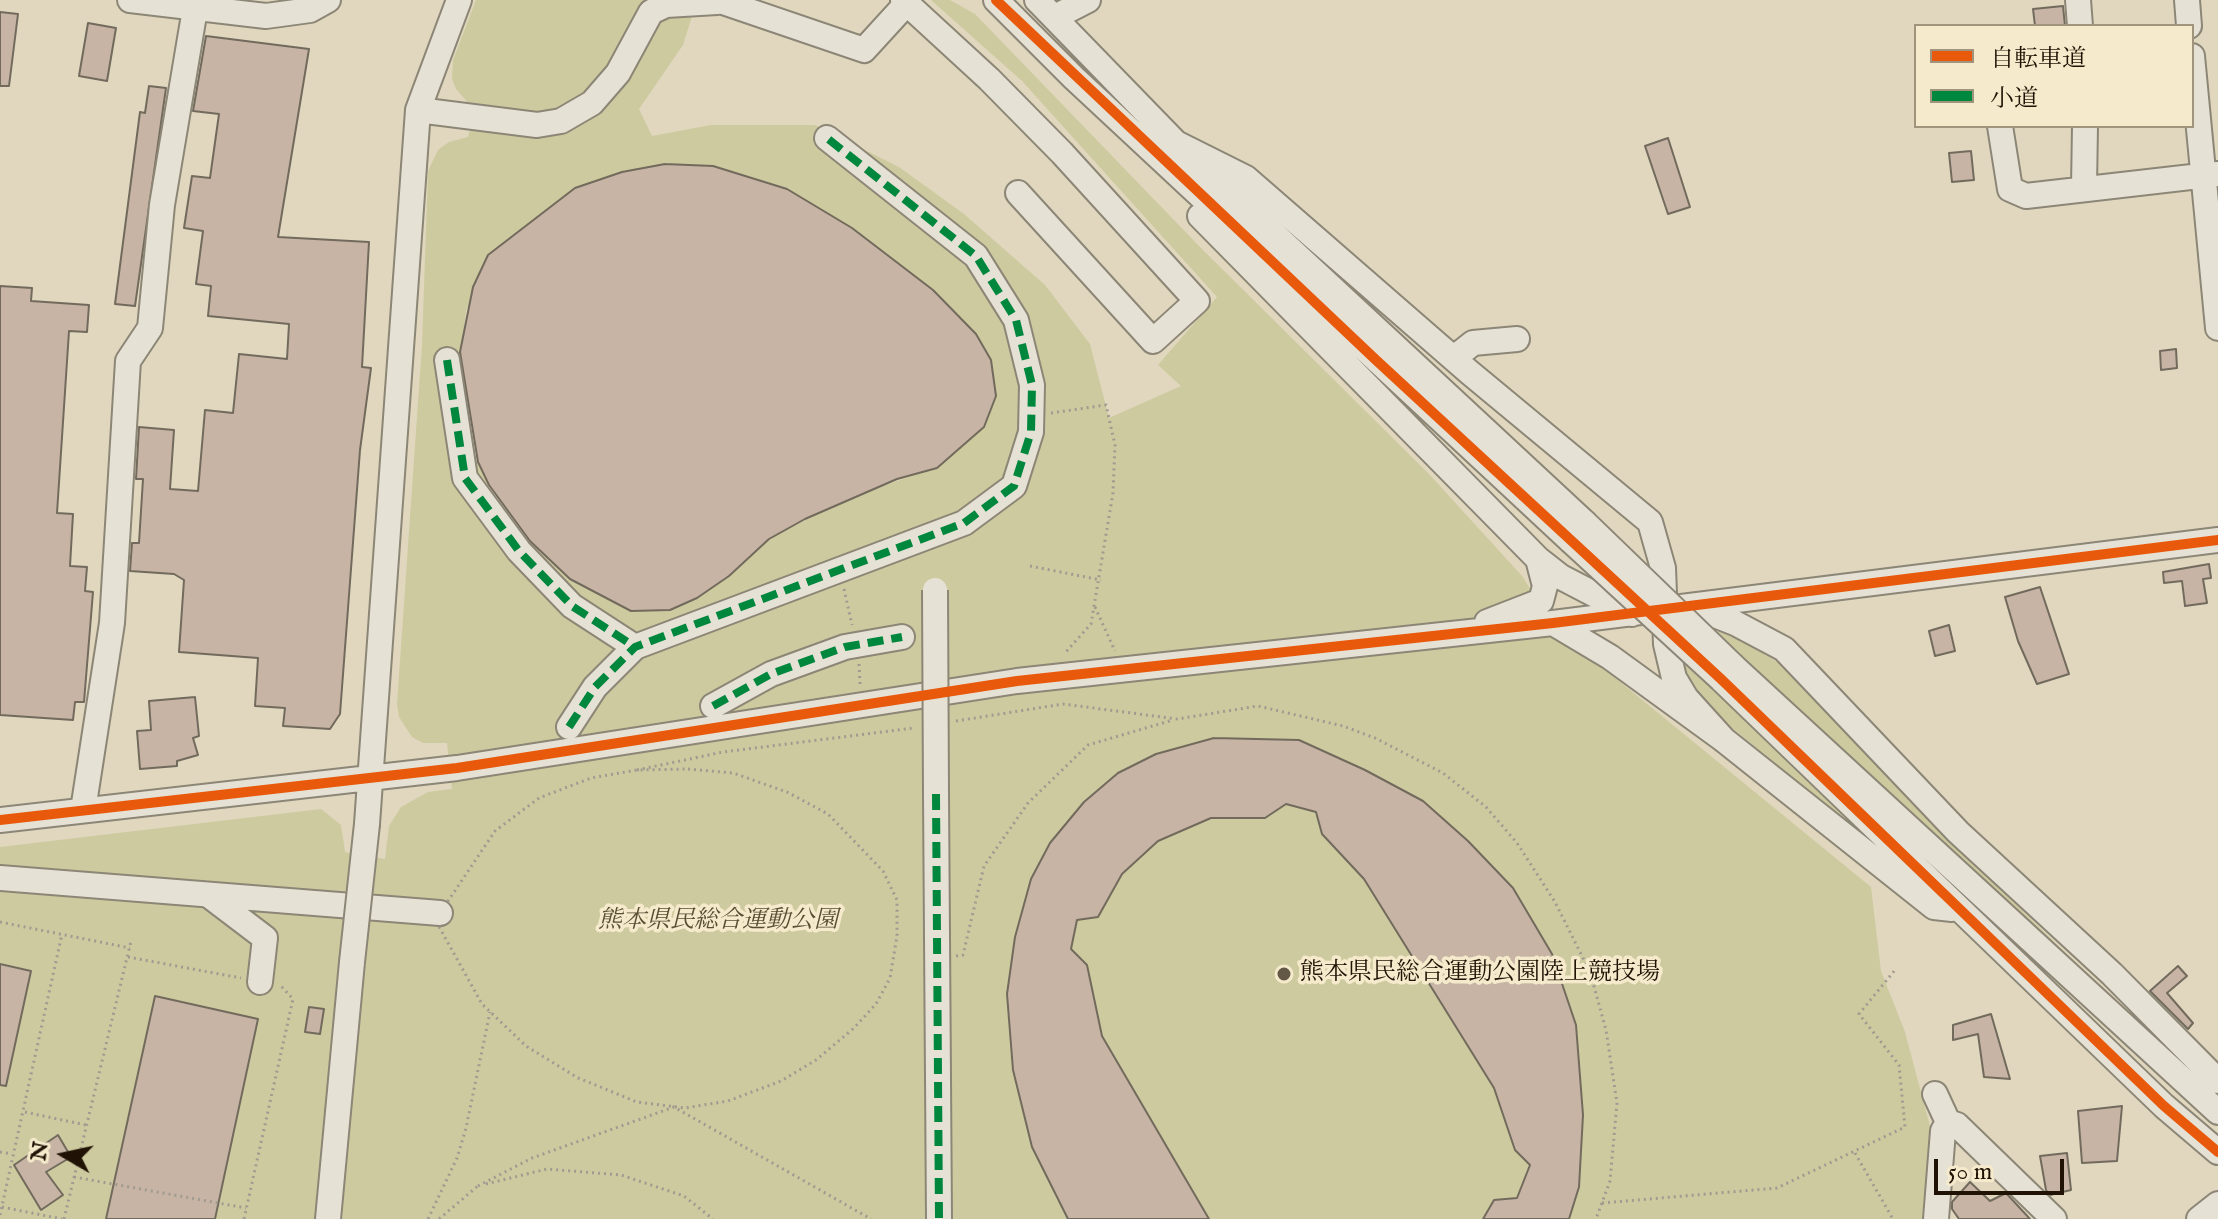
<!DOCTYPE html>
<meta charset="utf-8">
<style>
body{margin:0}
#map{position:relative;width:2218px;height:1219px;overflow:hidden;background:#e0d7be;font-family:"IM FELL English","Noto Serif JP",serif}
canvas{display:block}
.legend{position:absolute;left:1914px;top:24px;width:280px;height:104px;box-sizing:border-box;background:#f5eacb;border:2px solid #a0947c;margin:0;padding:10px 14px;list-style:none;font-size:24px;color:#201306}
.legend li{display:flex;align-items:center;gap:16px;height:40px}
.legend b{width:40px;border:2px solid #a0947c}
.north{position:absolute;left:24px;top:1115px;width:80px;height:80px;-webkit-text-stroke:6px #f5eacb;paint-order:stroke;rotate:279deg;font-size:22px;font-weight:700;line-height:32px;text-align:center;color:#201306}
.north::after{content:'';display:block;margin:auto;width:28px;height:36px;background:#201306;clip-path:polygon(50% 0,100% 100%,50% 72%,0 100%)}
.scale{position:absolute;left:1934px;top:1159px;width:130px;height:36px;box-sizing:border-box;border:4px solid #201306;border-top:0;padding-left:10px;font-size:24px;line-height:28px;white-space:nowrap;color:#201306;-webkit-text-stroke:6px #f5eacb;paint-order:stroke}
</style>
<div id="map">
<canvas width="2218" height="1219"></canvas>
<ul class="legend">
<li><b style="height:10px;background:#e8590c"></b>自転車道</li>
<li><b style="height:10px;background:#00873e"></b>小道</li>
</ul>
<div class="north">N</div>
<div class="scale">50 m</div>
</div>
<script>
const c = document.querySelector('canvas').getContext('2d');
c.lineJoin = 'round';
function fill(path, color) { c.fillStyle = color; c.fill(path, 'evenodd'); }
const toPath = rows => new Path2D(rows.map(r => 'M' + r).join(''));
function stroke(path, color, width, dash) { c.strokeStyle = color; c.lineWidth = width; c.lineCap = dash ? 'butt' : 'round'; c.setLineDash(dash || []); c.stroke(path); }
function label(font, color, halo, rows, align = 'center') {
  c.font = font + ' "IM FELL English","Noto Serif JP",serif'; c.lineWidth = 7; c.setLineDash([]); c.textBaseline = 'middle'; c.strokeStyle = halo; c.fillStyle = color; for (const [text, x, y, turn = 0] of rows) {
    c.save(); c.translate(x, y); c.rotate((+turn || 0) * Math.PI / 180); c.textAlign = isNaN(turn) ? turn : align; if (halo) c.strokeText(text, 0, 0); c.fillText(text, 0, 0); c.restore();
  }
}
const green = toPath([
 [476,0,697,0,683,45,639,109,652,136,711,125,815,125,899,167,964,214,1045,285,1090,344,1109,418,1181,386,1158,365,1217,297,1022,81,931,0,950,0,975,14,1201,248,1429,474,1523,577,1553,627,1871,887,1881,971,1905,1032,1931,1130,1928,1219,0,1219,0,847,321,809,341,825,345,852,385,859,389,826,401,807,428,792,452,789,447,743,423,743,412,737,399,717,397,704,422,345,428,171,438,150,449,142,468,137,475,111,456,89,452,79,453,60],
 [665,164,713,166,787,189,852,228,933,290,976,334,991,360,996,396,983,427,937,467,846,499,631,611,570,579,528,539,493,494,475,457,457,386,466,311,488,255,575,188,622,172],
 [1713,630,1741,639,1788,669,1993,882,2119,1005],
 [1673,652,1764,737,1890,857,1693,696]
]);
const building = toPath([
 [2063,6,2065,26,2035,26,2033,9,2063,6],
 [0,12,18,14,9,86,0,86,0,12],
 [88,23,116,28,107,81,79,76,88,23],
 [206,36,309,49,278,237,369,242,362,367,371,368,360,450,340,714,330,729,283,726,285,708,255,706,258,658,179,652,184,580,174,574,130,571,132,543,139,543,143,479,136,479,139,427,174,430,170,489,198,491,205,410,233,413,239,354,287,359,289,324,208,316,211,286,196,284,203,231,184,228,192,176,210,178,219,114,193,111,206,36],
 [149,86,166,88,135,306,115,304,140,112,145,113,149,86],
 [1668,138,1690,207,1668,214,1645,146,1668,138],
 [1971,151,1974,180,1952,182,1949,153,1971,151],
 [665,164,713,166,787,189,852,228,933,290,976,334,991,360,996,396,984,427,937,468,897,479,805,519,769,539,729,576,697,598,670,610,631,611,570,579,530,541,489,485,478,462,460,352,473,287,488,255,575,188,622,172,665,164],
 [0,286,32,288,31,301,89,305,87,332,69,331,57,513,73,514,70,566,87,567,85,591,93,592,84,702,75,702,73,720,0,715,0,286],
 [2176,349,2177,368,2161,370,2160,351,2176,349],
 [2209,564,2211,578,2203,579,2207,603,2185,606,2182,581,2164,583,2163,572,2209,564],
 [2040,587,2069,674,2037,684,2018,641,2005,597,2040,587],
 [1949,625,1955,651,1935,656,1929,631,1949,625],
 [195,697,199,736,193,738,198,755,177,761,177,766,140,769,137,731,151,730,149,701,195,697],
 [1214,738,1299,740,1365,770,1423,801,1468,841,1513,888,1552,954,1576,1025,1583,1115,1579,1187,1569,1219,1483,1219,1494,1200,1517,1198,1530,1165,1515,1150,1494,1088,1364,879,1322,834,1316,812,1286,804,1265,818,1211,818,1158,841,1122,874,1098,917,1077,920,1071,949,1087,965,1102,1036,1209,1219,1068,1219,1032,1147,1013,1070,1007,994,1015,937,1031,879,1050,843,1084,802,1118,773,1156,754,1214,738],
 [0,964,31,971,6,1086,0,1085,0,964],
 [2178,966,2187,976,2167,993,2193,1023,2188,1029,2150,991,2178,966],
 [155,996,258,1019,215,1219,106,1219,155,996],
 [309,1007,324,1009,320,1034,305,1032,309,1007],
 [1991,1014,2010,1079,1984,1077,1978,1034,1953,1040,1953,1025,1991,1014],
 [2122,1106,2117,1161,2082,1163,2078,1111,2122,1106],
 [58,1135,71,1157,46,1172,63,1195,41,1210,14,1165,58,1135],
 [2067,1153,2071,1190,2050,1195,2046,1190,2040,1156,2067,1153],
 [1970,1182,1990,1201,2006,1193,2030,1219,1959,1219,1952,1209,1952,1202,1970,1182]
]);
const path = toPath([
 [1051,413,1106,405,1115,445,1113,493,1091,624,1064,654],
 [1030,566,1101,580],
 [844,589,852,625],
 [1095,607,1115,651],
 [859,664,860,684],
 [956,721,1063,704,1177,719,1258,706,1343,726,1375,738,1443,773,1486,807,1517,843,1555,902,1590,972,1606,1030,1617,1103,1610,1181,1596,1219],
 [688,769,733,773,787,792,828,814,883,871,897,900,897,936,890,978,876,1004,854,1028,816,1060,781,1081,728,1101,685,1108,637,1102,578,1078,526,1046,482,1004,438,925,440,913,495,831,539,798,591,778,637,770,688,769],
 [637,770,723,752,913,728],
 [0,922,130,948],
 [956,956,963,955,984,866,1028,803,1088,745,1173,720],
 [128,957,241,978],
 [25,1112,86,1125],
 [0,1152,12,1154],
 [1855,1153,1893,1219],
 [74,1177,246,1208],
 [486,1184,547,1169,621,1175,684,1196,713,1219],
 [478,1186,532,1158,674,1107,871,1219],
 [1602,1203,1777,1188,1905,1127,1899,1065,1859,1014,1895,970],
 [2,1207,62,1219],
 [0,1215,62,934],
 [64,1219,131,941],
 [244,1219,293,999,280,985],
 [428,1219,457,1158,466,1128,490,1012],
 [439,1219,479,1185]
]);
const minor = toPath([
 [130,0,266,16,310,10,328,0],
 [717,0,864,50,907,3],
 [903,0,989,79,1062,153,1197,301,1153,341,1018,193],
 [996,0,1074,78,1571,541],
 [1037,0,1176,143,1584,522],
 [2078,0,2080,26],
 [2187,0,2189,26],
 [1055,17,1088,0],
 [2192,56,2218,328],
 [418,110,537,125,561,121,592,103,618,73,651,12,666,5,717,2],
 [2000,126,2010,189,2026,196,2218,174],
 [1176,143,1246,178,1469,372,1650,522,1663,568,1666,644,1674,678,1686,698,1724,740],
 [2084,187,2085,126],
 [1200,216,1538,559,1545,586,1541,601,1487,622],
 [1454,358,1473,343,1517,339],
 [447,360,465,478,519,551,572,606,635,647],
 [1538,559,1561,577,1632,614],
 [1692,606,1735,623,1784,649,1958,832,2112,974,2218,1081],
 [1553,623,1610,657,1724,740,1934,907,1952,909],
 [1733,666,2218,1112],
 [1721,679,2164,1106,2218,1152],
 [713,706,771,674,845,647,902,637],
 [569,727,595,687,635,647,964,523,1014,486,1031,432,1032,385,1016,320,976,256,827,138],
 [936,794,939,1219],
 [83,810,112,623,128,361,150,328,162,205,195,9],
 [0,820,457,768,1017,681,1553,623,2218,540],
 [367,824,418,110,459,0],
 [0,878,440,913],
 [211,897,265,938,260,982],
 [1935,1094,1948,1122,1957,1125,2054,1219],
 [328,1219,352,962],
 [1936,1219,1943,1131,1948,1122],
 [2199,1219,2218,1204]
]);
const minorBridge = toPath([
 [1584,522,1733,666],
 [1571,541,1721,679],
 [935,590,936,794],
 [352,962,367,824]
]);
const quiet = toPath([
 [447,360,465,478,519,551,572,606,635,647],
 [713,706,771,674,845,647,902,637],
 [569,727,595,687,635,647,964,523,1014,486,1031,432,1032,385,1016,320,976,256,827,138],
 [936,794,939,1219]
]);
const cycleway = toPath([
 [996,0,1376,360,1721,679,2164,1106,2218,1152],
 [0,820,457,768,1017,681,1553,623,2218,540]
]);
const markers = [
 [1284,974,8,"#635846"]
];
const parkNames = [
 ["熊本県民総合運動公園",718,922]
];
const poiNames = [
 ["熊本県民総合運動公園陸上競技場",1300,974]
];
fill(green, '#ceca9f');
fill(building, '#c7b4a4');
stroke(building, '#726b5d', 2);
stroke(minor, '#8c8676', 28);
stroke(path, '#9f9b90', 3, [2, 4]);
stroke(minor, '#e6e1d5', 24);
stroke(minorBridge, '#8c8676', 28, []);
stroke(minorBridge, '#e6e1d5', 24);
stroke(quiet, '#00873e', 8, [16, 8]);
stroke(cycleway, '#e8590c', 10);
for (const [x, y, r, color] of markers) { const dot = new Path2D(); dot.arc(x, y, r, 0, 2 * Math.PI); c.fillStyle = color; c.fill(dot); stroke(dot, '#f5eacb', 3); }
label('italic 24px', '#584f33', '#f5eacb', parkNames);
label('24px', '#201306', '#f5eacb', poiNames, 'left');
</script>
